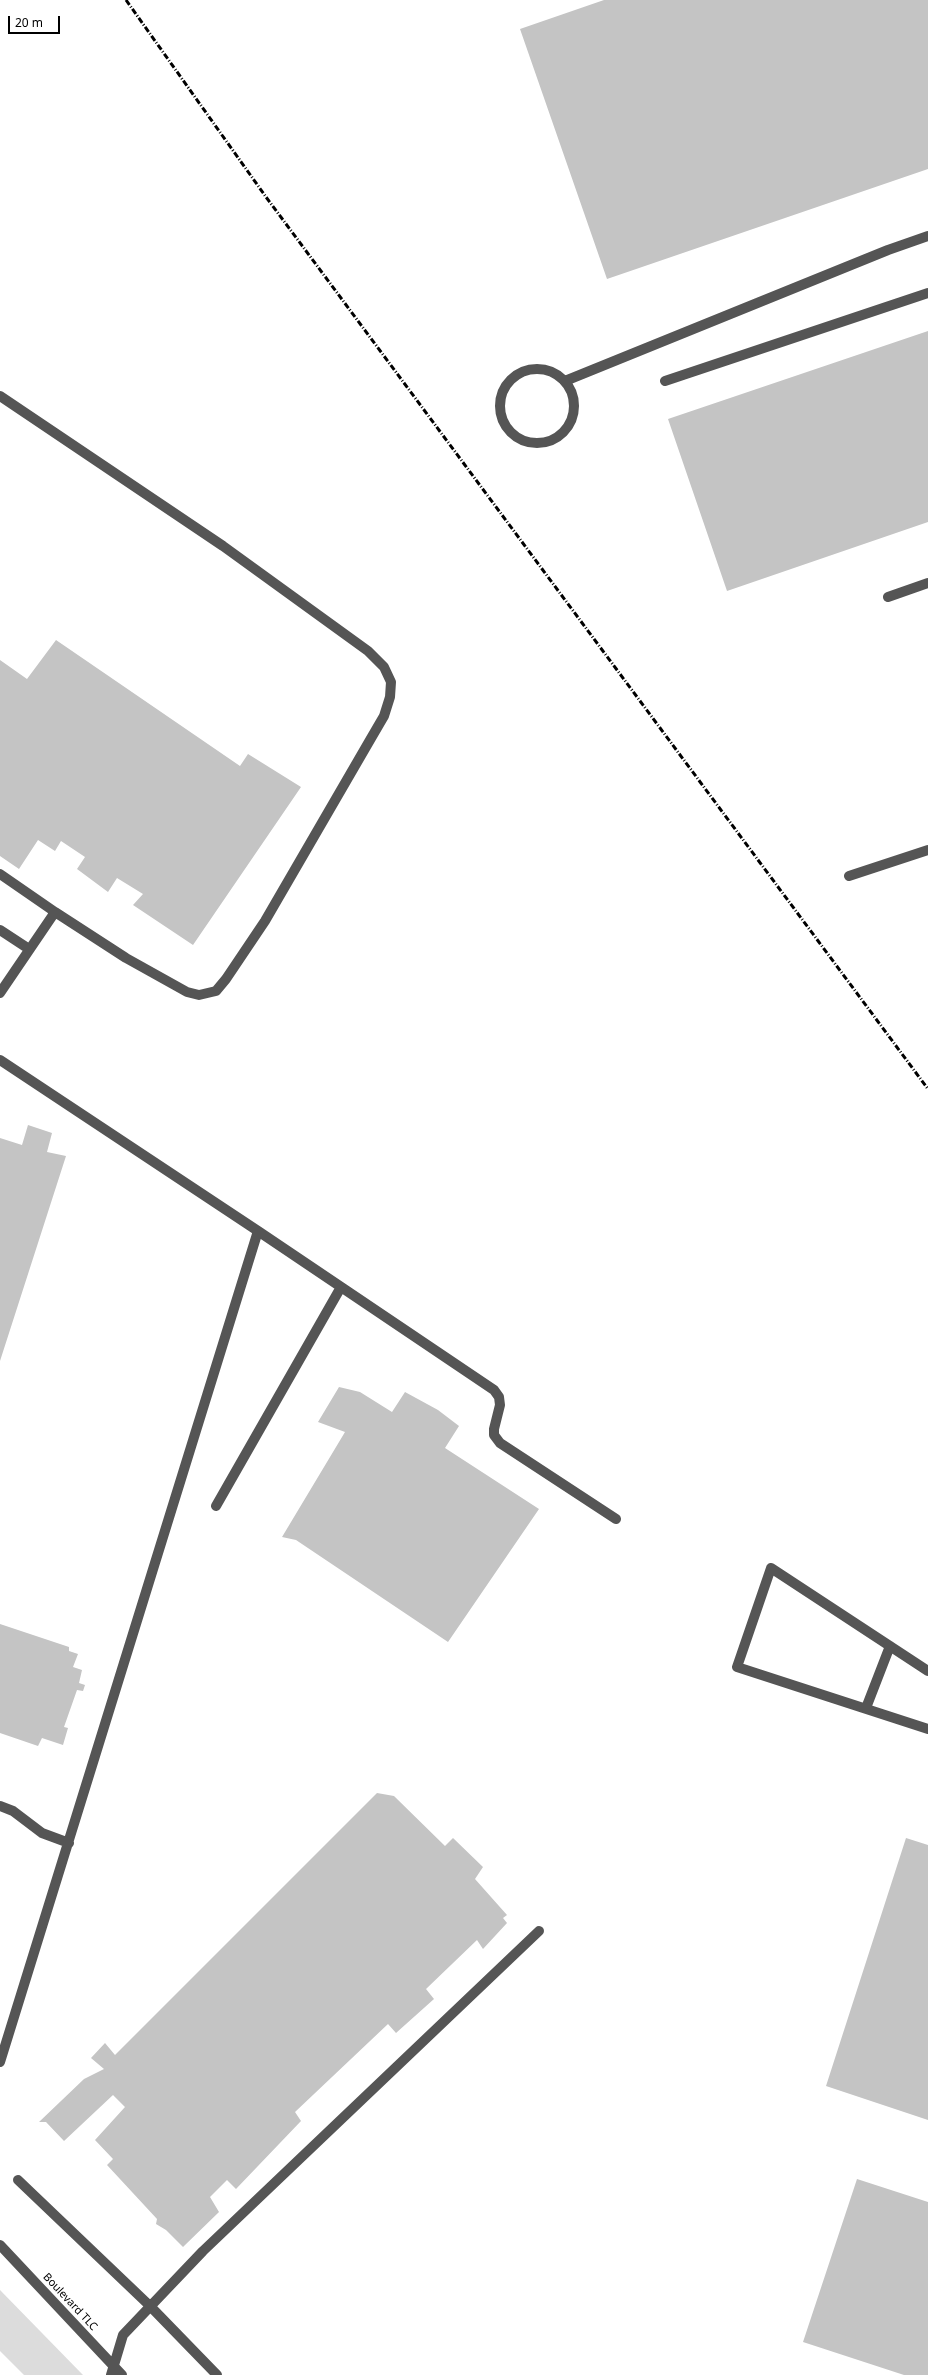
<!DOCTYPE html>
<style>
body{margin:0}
#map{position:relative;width:928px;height:2375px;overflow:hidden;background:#fff;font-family:"Noto Sans",sans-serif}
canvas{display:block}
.scale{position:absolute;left:8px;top:16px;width:52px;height:18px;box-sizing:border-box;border:2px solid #000;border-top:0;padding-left:5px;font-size:12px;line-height:14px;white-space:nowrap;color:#000;-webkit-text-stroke:3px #fff;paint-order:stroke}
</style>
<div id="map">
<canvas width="928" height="2375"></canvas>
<div class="scale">20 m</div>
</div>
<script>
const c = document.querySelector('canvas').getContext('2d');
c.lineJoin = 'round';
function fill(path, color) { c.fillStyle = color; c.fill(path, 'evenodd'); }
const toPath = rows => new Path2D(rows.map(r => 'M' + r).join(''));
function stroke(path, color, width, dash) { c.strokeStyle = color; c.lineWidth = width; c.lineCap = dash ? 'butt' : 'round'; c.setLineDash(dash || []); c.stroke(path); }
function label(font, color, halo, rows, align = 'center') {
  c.font = font + ' "Noto Sans",sans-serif'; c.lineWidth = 3; c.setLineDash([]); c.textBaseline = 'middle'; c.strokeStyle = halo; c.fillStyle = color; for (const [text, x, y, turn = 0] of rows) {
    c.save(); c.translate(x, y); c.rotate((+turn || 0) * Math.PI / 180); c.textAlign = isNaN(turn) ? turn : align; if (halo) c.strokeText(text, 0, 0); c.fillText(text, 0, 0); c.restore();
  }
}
const green = toPath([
 [0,2290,83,2375,24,2375,0,2351]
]);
const building = toPath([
 [604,0,928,0,928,169,607,279,520,29],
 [928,331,928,522,727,591,668,419],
 [56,640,240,766,248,754,301,787,193,945,133,905,143,894,117,878,108,892,77,869,85,857,61,841,55,851,38,840,19,869,0,856,0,660,27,679],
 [28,1125,52,1133,47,1152,66,1156,0,1361,0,1138,22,1145],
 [339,1387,360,1392,392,1412,405,1392,438,1410,459,1426,445,1448,539,1509,448,1642,296,1540,282,1537,345,1432,318,1422],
 [0,1624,69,1647,69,1651,78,1654,73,1667,82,1670,79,1683,85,1685,83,1691,77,1690,64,1727,68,1728,63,1745,42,1738,38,1746,0,1733],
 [377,1793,394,1796,445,1846,453,1838,483,1867,475,1879,507,1915,503,1918,507,1923,483,1949,477,1940,426,1989,434,1999,396,2033,388,2024,295,2112,301,2121,236,2189,227,2180,210,2197,219,2212,183,2247,166,2230,156,2224,157,2219,107,2165,113,2159,95,2140,125,2107,113,2095,64,2141,46,2122,39,2122,84,2079,104,2069,91,2058,105,2043,115,2055],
 [906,1838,928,1845,928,2120,826,2086],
 [857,2179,928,2202,928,2375,904,2375,803,2342]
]);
const minor = toPath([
 '500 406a37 37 0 1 1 74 0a37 37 0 1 1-74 0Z',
 [565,381,888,250,928,236],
 [665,381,928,293],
 [0,396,223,546,368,651,384,667,391,682,390,697,384,716,370,740,265,921,226,979,216,991,199,995,187,992,126,958,55,912,0,993],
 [888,597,928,583],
 [0,874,55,912],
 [849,876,928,850],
 [0,930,29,949],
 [0,1060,258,1231,0,2062],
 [258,1231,494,1390,499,1397,500,1405,494,1429,494,1435,500,1443,616,1519],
 [216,1506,341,1287],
 [928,1671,771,1568,737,1667,928,1729],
 [866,1708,890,1646],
 [0,1806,13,1811,42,1833,69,1843],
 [18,2180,150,2306,217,2375],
 [0,2245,122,2375],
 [111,2375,123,2335,203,2251,539,1931]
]);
const rail = toPath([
 [126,0,266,197,928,1089]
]);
const streetNames = [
 ["Boulevard TLC",70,2302,47]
];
fill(green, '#dcdcdc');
fill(building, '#c4c4c4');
stroke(minor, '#555', 10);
stroke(rail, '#000', 3, [6, 2, 1, 2]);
label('11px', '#000', '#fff', streetNames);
</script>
